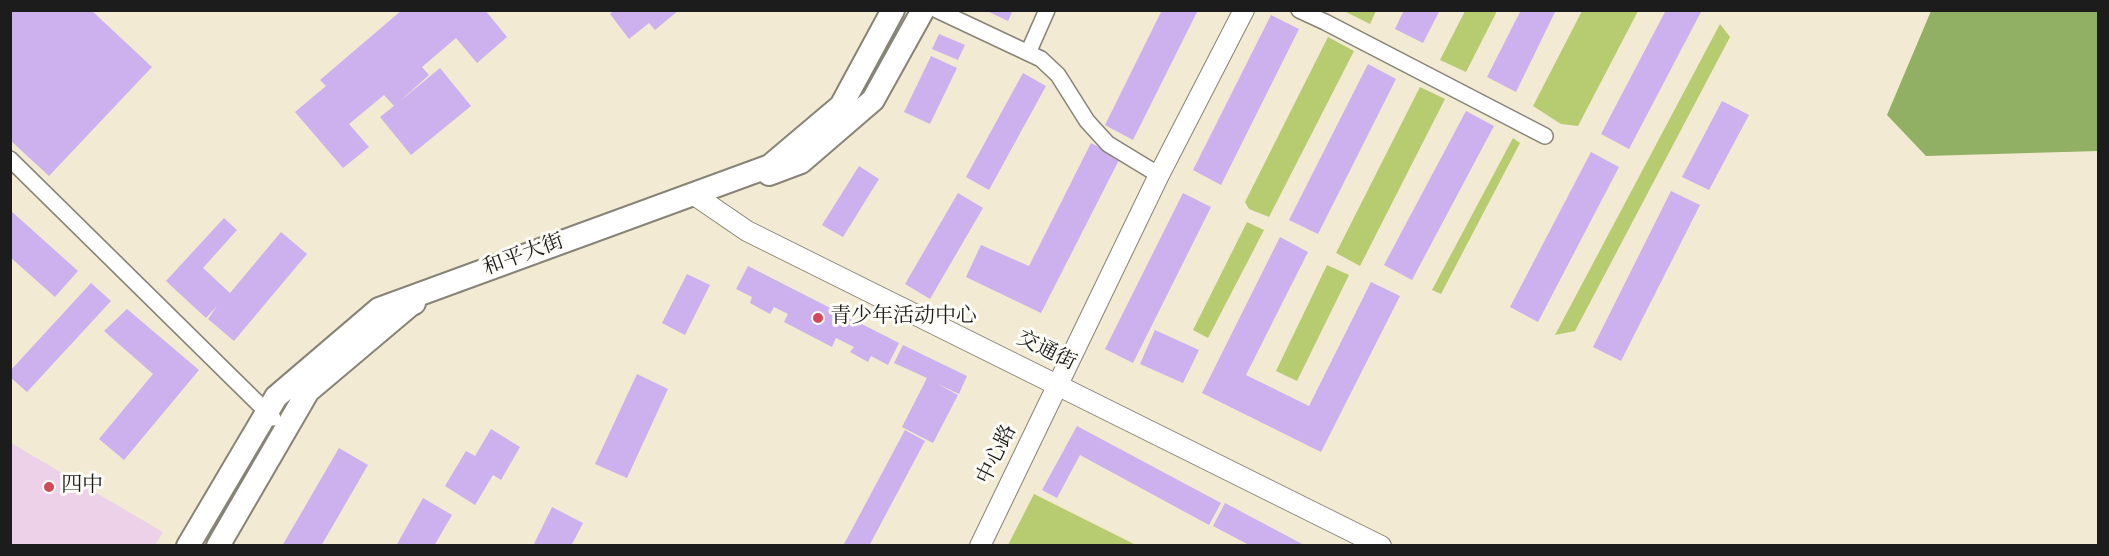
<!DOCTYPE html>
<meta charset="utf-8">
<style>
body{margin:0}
#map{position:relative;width:2109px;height:556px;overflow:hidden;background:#f2ead2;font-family:"IM FELL DW Pica",serif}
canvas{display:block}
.frame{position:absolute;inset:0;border:12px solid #1c1c1c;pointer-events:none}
</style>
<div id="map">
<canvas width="2109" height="556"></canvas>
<div class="frame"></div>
</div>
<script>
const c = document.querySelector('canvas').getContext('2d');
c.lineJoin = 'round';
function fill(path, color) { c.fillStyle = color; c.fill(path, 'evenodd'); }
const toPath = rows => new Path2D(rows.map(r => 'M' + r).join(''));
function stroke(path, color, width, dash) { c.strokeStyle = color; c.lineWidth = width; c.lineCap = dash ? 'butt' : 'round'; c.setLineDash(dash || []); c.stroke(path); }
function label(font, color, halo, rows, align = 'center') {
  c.font = font + ' "IM FELL DW Pica","Noto Serif SC",serif'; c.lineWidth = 6; c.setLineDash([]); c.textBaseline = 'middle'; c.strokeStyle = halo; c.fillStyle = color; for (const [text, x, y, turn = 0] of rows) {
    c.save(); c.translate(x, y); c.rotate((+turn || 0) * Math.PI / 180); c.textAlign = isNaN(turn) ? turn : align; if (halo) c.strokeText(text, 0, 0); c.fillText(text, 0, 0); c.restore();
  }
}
const built = toPath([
 [11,443,163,532,155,545,11,545]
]);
const green = toPath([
 [1344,11,1376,10,1376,11,1370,24],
 [1465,11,1497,11,1466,72,1440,60],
 [1582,11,1638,11,1578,126,1561,124,1533,106],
 [1720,24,1730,37,1575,331,1555,335],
 [1328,37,1354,51,1269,217,1249,209,1245,202],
 [1420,87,1445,99,1360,266,1336,253],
 [1513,138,1520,143,1441,294,1432,290],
 [1247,222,1264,230,1208,338,1193,330],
 [1327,265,1349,275,1297,381,1276,371],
 [1034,494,1136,545,1008,545]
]);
const forest = toPath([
 [1931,11,2098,11,2098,151,1926,156,1887,115]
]);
const building = toPath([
 [10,10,91,10,152,67,49,176,10,140],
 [402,10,485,10,507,37,477,63,456,38,422,67,429,75,399,102,440,68,471,106,411,155,380,117,394,106,384,95,349,124,369,147,343,168,295,112,326,86,320,80],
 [614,10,679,10,655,30,649,23,629,39,610,14],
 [985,10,1013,10,1008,21],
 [1162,10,1198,10,1133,140,1105,125],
 [1404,10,1440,10,1423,43,1395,29],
 [1521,10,1556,10,1516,92,1487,77],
 [1666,10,1702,10,1629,149,1601,134],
 [1271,15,1299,29,1221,185,1193,170],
 [939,34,965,45,958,60,932,49],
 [931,56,957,68,930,124,904,112],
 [1368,64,1396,79,1318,234,1289,220],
 [1023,73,1046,86,989,190,966,177],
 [1722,101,1749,115,1709,190,1682,177],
 [1466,111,1494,126,1412,280,1384,265],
 [1091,143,1120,158,1041,313,966,277,981,245,1029,266],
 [1591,152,1619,167,1538,322,1510,307],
 [859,166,879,179,843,237,822,225],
 [1671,191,1700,205,1621,361,1593,347],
 [958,193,983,208,930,299,905,284],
 [1183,193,1211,207,1133,363,1105,349],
 [10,210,78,271,55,297,10,257],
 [224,218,237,230,203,268,230,293,281,232,307,254,234,341,208,319,217,306,206,318,166,281],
 [1280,237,1308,252,1246,375,1309,406,1371,282,1400,296,1321,452,1202,393],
 [748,266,899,343,888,365,871,356,868,362,850,352,854,347,836,338,832,347,784,322,788,314,774,307,770,314,750,303,752,297,736,289],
 [687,274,710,285,685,335,662,323],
 [91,283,111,301,27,392,10,377,10,371],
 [127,309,199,370,124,460,99,439,153,374,104,331],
 [1155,330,1199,350,1183,383,1140,364],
 [903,345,967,376,959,394,936,383,958,395,933,443,902,427,927,378,894,363],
 [637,374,668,389,627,478,595,464],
 [1077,426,1221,503,1209,525,1080,455,1057,498,1042,490],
 [491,429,520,447,501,480,493,475,475,505,445,486,466,451,475,456],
 [905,430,925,441,869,546,843,546],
 [339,448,368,465,321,546,282,546],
 [423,498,452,515,434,546,396,546],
 [1225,503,1306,546,1251,546,1213,526],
 [552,507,583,523,571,546,533,546]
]);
const minor = toPath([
 [937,10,1041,59,1058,75,1087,121,1108,144,1159,175],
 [1299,10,1325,22,1545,136],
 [1028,53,1047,10],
 [10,159,273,418]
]);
const tertiary = toPath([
 [693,194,747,231,1381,546],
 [980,546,1159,175,1244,10]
]);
const secondary = toPath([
 [769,174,801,162,873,100,923,10],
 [188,546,276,397,379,309,770,166,841,106,893,10],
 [218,546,308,391,410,305,414,303]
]);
const markers = [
 [818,318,6,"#d1495b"],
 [49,487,6,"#d1495b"]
];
const streetNames = [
 ["和平大街",524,256,-20],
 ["交通街",1046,352,26],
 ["中心路",998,455,-64]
];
const poiNames = [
 ["青少年活动中心",830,318],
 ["四中",61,487]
];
fill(built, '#edd1e9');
fill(green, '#b7cc71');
fill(forest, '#91b063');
fill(building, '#ccb1ee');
stroke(minor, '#878377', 18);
stroke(tertiary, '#878377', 22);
stroke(secondary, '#878377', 26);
stroke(minor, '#fff', 15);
stroke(tertiary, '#fff', 20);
stroke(secondary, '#fff', 22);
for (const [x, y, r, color] of markers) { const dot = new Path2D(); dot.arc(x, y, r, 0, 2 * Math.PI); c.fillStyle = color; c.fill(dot); stroke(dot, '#fdfcf7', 2); }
label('21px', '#1c1c1c', '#fdfcf7', streetNames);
label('21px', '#1c1c1c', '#fdfcf7', poiNames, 'left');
</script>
